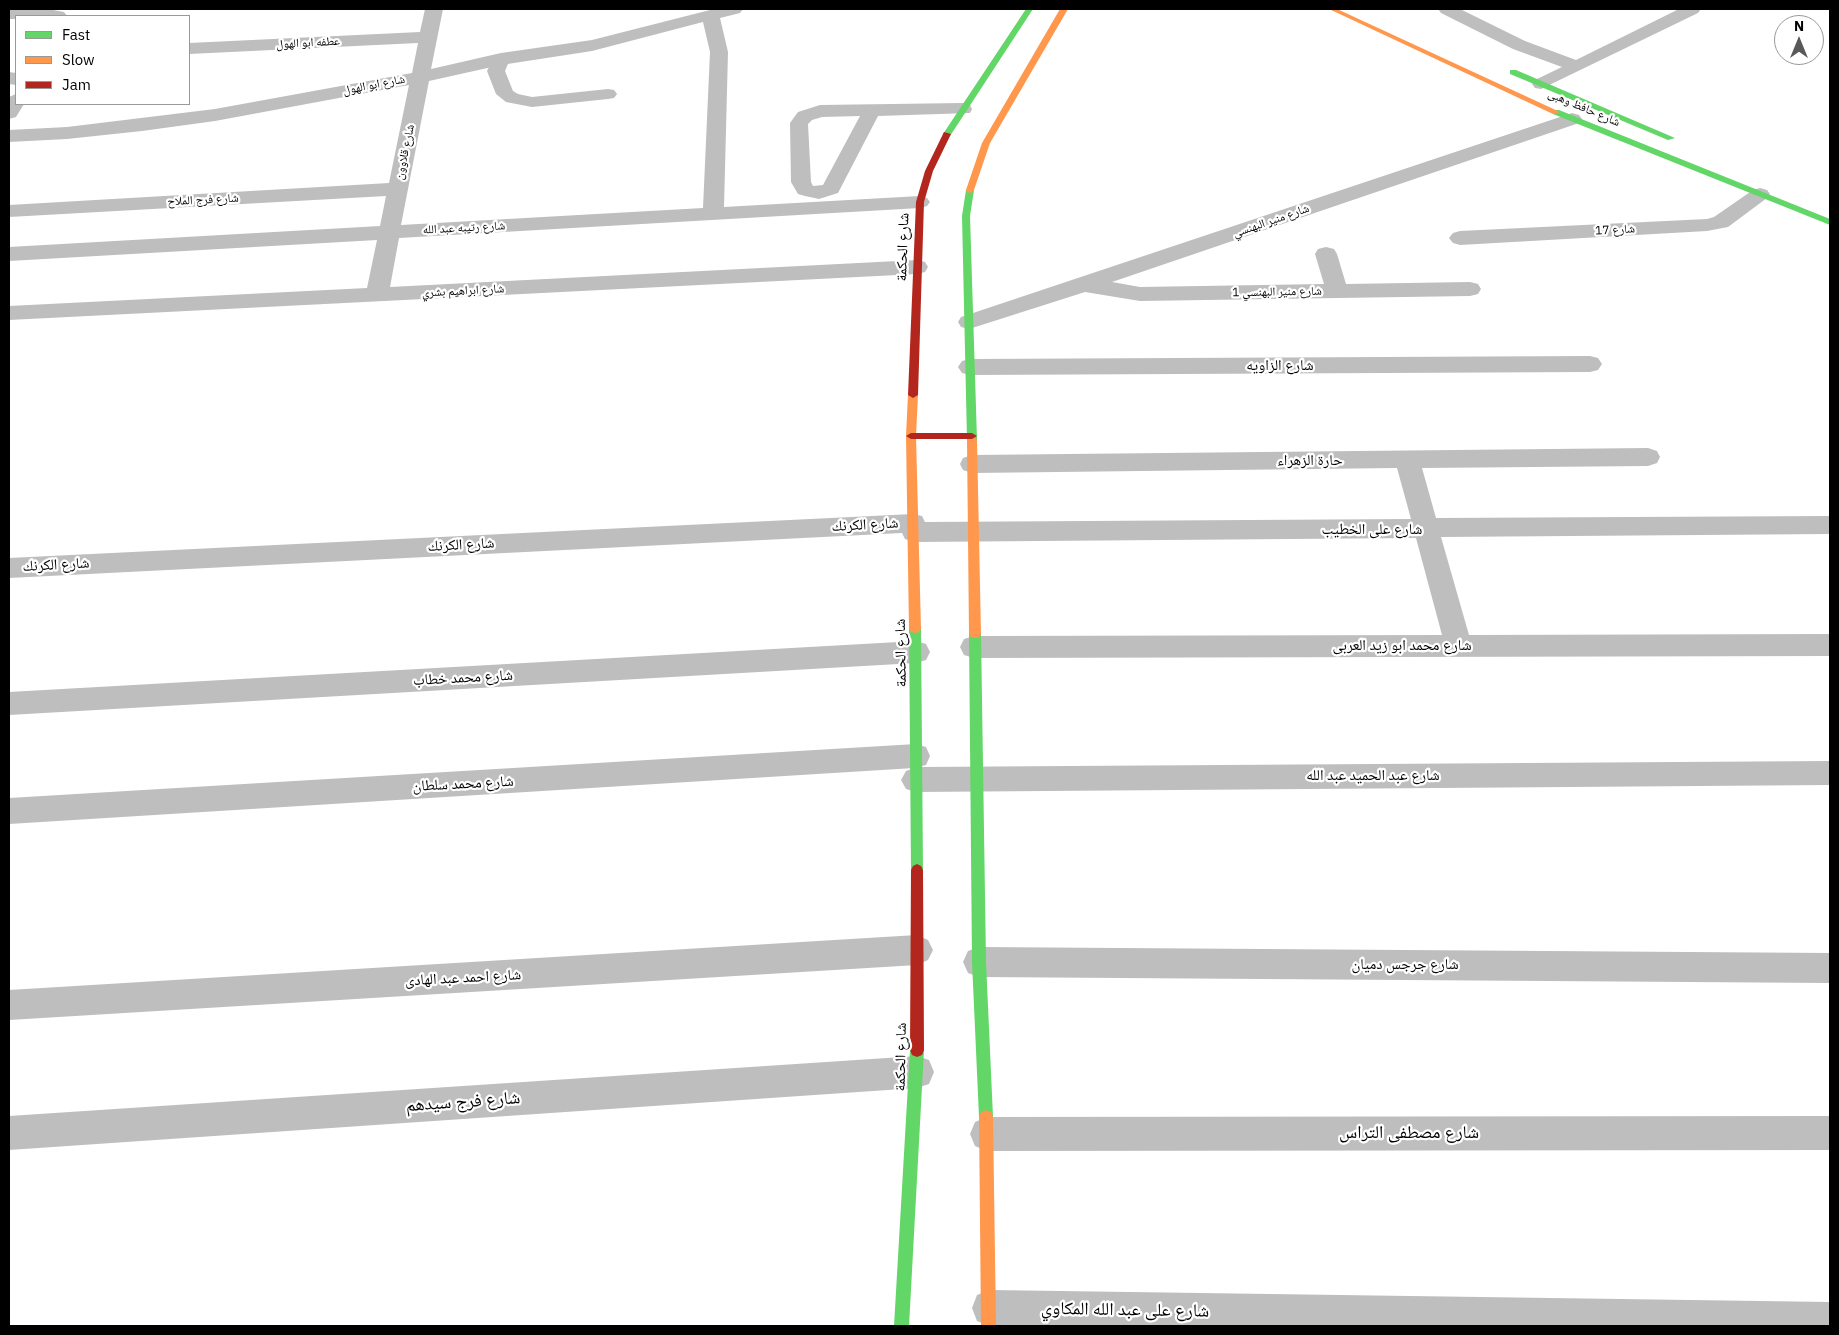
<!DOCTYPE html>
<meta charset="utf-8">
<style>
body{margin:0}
#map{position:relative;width:1839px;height:1335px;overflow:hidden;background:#fff;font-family:"IBM Plex Sans",sans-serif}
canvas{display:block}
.frame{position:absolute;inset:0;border:10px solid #000;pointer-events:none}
.legend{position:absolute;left:15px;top:15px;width:175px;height:90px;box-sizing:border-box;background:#fff;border:1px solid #999;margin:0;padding:6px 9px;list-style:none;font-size:15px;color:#000}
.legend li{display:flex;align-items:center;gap:10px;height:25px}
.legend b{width:25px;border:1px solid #999}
.north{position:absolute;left:1774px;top:15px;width:50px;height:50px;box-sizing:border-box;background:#fff;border:1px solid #999;border-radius:50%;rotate:0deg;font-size:14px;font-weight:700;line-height:20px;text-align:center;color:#000}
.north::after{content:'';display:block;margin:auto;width:18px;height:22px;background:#595959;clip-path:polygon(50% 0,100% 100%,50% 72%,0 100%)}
</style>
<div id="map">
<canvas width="1839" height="1335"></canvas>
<div class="frame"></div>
<ul class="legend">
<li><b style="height:6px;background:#63d668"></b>Fast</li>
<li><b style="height:6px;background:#ff974d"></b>Slow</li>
<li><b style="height:6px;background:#b3261e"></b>Jam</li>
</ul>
<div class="north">N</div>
</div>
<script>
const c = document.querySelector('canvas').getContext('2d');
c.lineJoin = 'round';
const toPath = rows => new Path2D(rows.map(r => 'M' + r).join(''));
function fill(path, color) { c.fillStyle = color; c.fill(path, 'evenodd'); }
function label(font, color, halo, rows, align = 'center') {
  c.font = font + ' "IBM Plex Sans","Noto Naskh Arabic",sans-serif'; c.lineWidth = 4.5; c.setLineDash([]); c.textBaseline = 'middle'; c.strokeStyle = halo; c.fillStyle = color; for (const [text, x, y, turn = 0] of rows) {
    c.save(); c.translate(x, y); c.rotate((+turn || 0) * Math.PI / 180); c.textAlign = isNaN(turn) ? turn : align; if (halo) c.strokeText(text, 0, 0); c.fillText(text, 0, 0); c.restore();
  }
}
const lane = toPath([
 [1438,9,1460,9,1525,41,1576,60,1679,9,1701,9,1698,13,1541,89,1535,88,1532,84,1535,80,1562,67,1513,49,1441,13,1438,9],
 [501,54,507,55,510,59,505,71,513,91,518,94,532,97,608,89,614,90,617,94,614,98,608,99,532,107,506,102,496,94,487,71,495,55,501,54],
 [963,103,970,105,972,109,970,113,878,116,838,193,819,199,805,196,798,194,791,182,790,123,798,112,820,105,963,103],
 [860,116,823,185,813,186,811,182,808,124,812,120,822,117,860,116]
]);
const street = toPath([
 [9,9,48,9,64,12,67,16,16,16,16,19,9,19,9,9],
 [425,9,443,9,431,69,501,53,592,40,714,9,743,9,740,13,720,18,728,52,724,207,920,196,927,198,930,202,927,206,920,208,399,238,390,287,917,260,925,262,928,267,925,272,917,274,9,320,9,306,367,288,377,240,9,261,9,247,380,226,386,196,9,217,9,205,389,183,409,85,215,121,142,131,67,139,9,142,9,130,67,127,215,109,412,73,418,43,189,54,189,43,420,32,425,9],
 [703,22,710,52,703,208,401,225,429,81,501,65,592,51,703,22],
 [9,72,16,73,16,85,9,84,9,72],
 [16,94,16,104,24,104,16,117,9,119,9,97,16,94],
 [1572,113,1579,115,1582,119,1579,123,1112,282,1140,287,1324,284,1315,254,1318,249,1326,247,1334,249,1337,254,1346,284,1470,282,1478,284,1481,289,1478,294,1470,296,1140,301,1085,292,969,329,961,327,958,322,961,317,1572,113],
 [1760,188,1767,190,1770,194,1767,198,1728,227,1707,231,1460,245,1453,243,1449,238,1453,233,1460,231,1707,219,1714,217,1753,190,1760,188],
 [1590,356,1598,358,1602,364,1598,370,1590,372,970,375,962,373,958,367,962,361,970,359,1590,356],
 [1648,448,1657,451,1660,457,1657,463,1648,466,1422,468,1436,518,1830,516,1830,534,1441,537,1469,635,1830,634,1830,656,974,658,964,655,960,647,964,639,974,636,1442,635,1416,538,914,542,905,539,902,533,9,578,9,558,913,514,922,516,925,522,1411,519,1397,468,972,473,963,470,960,464,963,458,972,455,1648,448],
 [916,641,926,644,930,652,926,660,916,663,9,715,9,692,916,641],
 [916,744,926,747,930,756,926,765,918,767,1830,761,1830,785,916,792,906,789,901,780,906,771,914,768,9,824,9,798,916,744],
 [917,935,928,940,933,950,928,960,917,965,9,1020,9,990,917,935],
 [979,947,1830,953,1830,983,979,977,968,973,963,962,968,951,979,947],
 [917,1056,929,1060,934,1072,929,1084,917,1088,9,1150,9,1116,917,1056],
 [1830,1116,1830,1150,987,1151,975,1146,970,1134,975,1122,987,1117,1830,1116],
 [990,1290,1830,1302,1830,1326,990,1326,977,1321,972,1308,977,1295,990,1290]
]);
const fast = toPath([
 [1026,9,1033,9,950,136,944,136,943,134,1026,9],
 [1510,70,1516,70,1675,138,1668,140,1510,74,1510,70],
 [1553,110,1559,110,1830,219,1830,225,1553,114,1553,110],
 [970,187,974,190,970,216,977,440,972,444,967,440,962,216,966,190,970,187],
 [915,625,919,626,921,629,923,870,921,874,917,876,913,874,911,870,909,629,911,626,915,625],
 [975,630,979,631,981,634,986,962,993,1117,991,1122,986,1124,981,1122,979,1117,972,962,969,634,971,631,975,630],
 [917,1043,922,1045,924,1050,909,1326,894,1326,910,1050,912,1045,917,1043]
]);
const slow = toPath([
 [1060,9,1068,9,990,143,974,190,970,193,967,192,966,190,982,143,1060,9],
 [1329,9,1337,9,1560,112,1553,114,1329,9],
 [913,392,918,395,916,436,921,629,919,632,915,633,911,632,909,629,906,436,908,395,913,392],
 [972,436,977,440,981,634,979,637,975,638,971,637,969,634,967,440,972,436],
 [986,1110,991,1112,993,1117,996,1326,981,1326,979,1117,981,1112,986,1110]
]);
const jam = toPath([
 [944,132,951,134,933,171,924,202,918,395,913,398,908,395,916,202,925,171,944,132],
 [911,433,972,433,977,436,972,439,911,439,906,436,911,433],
 [917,864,921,866,923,870,924,1050,922,1055,917,1057,912,1055,910,1050,911,870,913,866,917,864]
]);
const farStreetnames = [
 ["عطفه ابو الهول",308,43,-3],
 ["شارع ابو الهول",374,85,-11],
 ["شارع حافظ وهبى",1584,108,23],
 ["شارع قلاوون",405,152,-78],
 ["شارع فرج الملاح",203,200,-3],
 ["شارع منير البهنسي",1271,221,-19],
 ["شارع رتيبه عبد الله",464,228,-3],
 ["شارع 17",1615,230,-3],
 ["شارع ابراهيم بشري",463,291,-3],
 ["شارع منير البهنسي 1",1277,292,-1]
];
const streetNames = [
 ["شارع الحكمة",903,247,-88],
 ["شارع الزاويه",1280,366],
 ["حارة الزهراء",1310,461],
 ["شارع الكرنك",865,525,-3],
 ["شارع على الخطيب",1372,530],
 ["شارع الكرنك",461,545,-3],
 ["شارع الكرنك",56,565,-3],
 ["شارع محمد ابو زيد العربى",1402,646],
 ["شارع الحكمة",901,653,-91],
 ["شارع محمد خطاب",463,678,-3],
 ["شارع عبد الحميد عبد الله",1373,776],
 ["شارع محمد سلطان",463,784,-3],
 ["شارع جرجس دميان",1405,965],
 ["شارع احمد عبد الهادى",463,978,-3],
 ["شارع الحكمة",901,1057,-89]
];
const nearStreetnames = [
 ["شارع فرج سيدهم",463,1102,-4],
 ["شارع مصطفى التراس",1409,1133],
 ["شارع على عبد الله المكاوي",1125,1310,1]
];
fill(lane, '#bebebe');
fill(street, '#bebebe');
fill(fast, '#63d668');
fill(slow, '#ff974d');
fill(jam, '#b3261e');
label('12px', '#000', '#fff', farStreetnames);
label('15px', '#000', '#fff', streetNames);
label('18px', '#000', '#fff', nearStreetnames);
</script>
